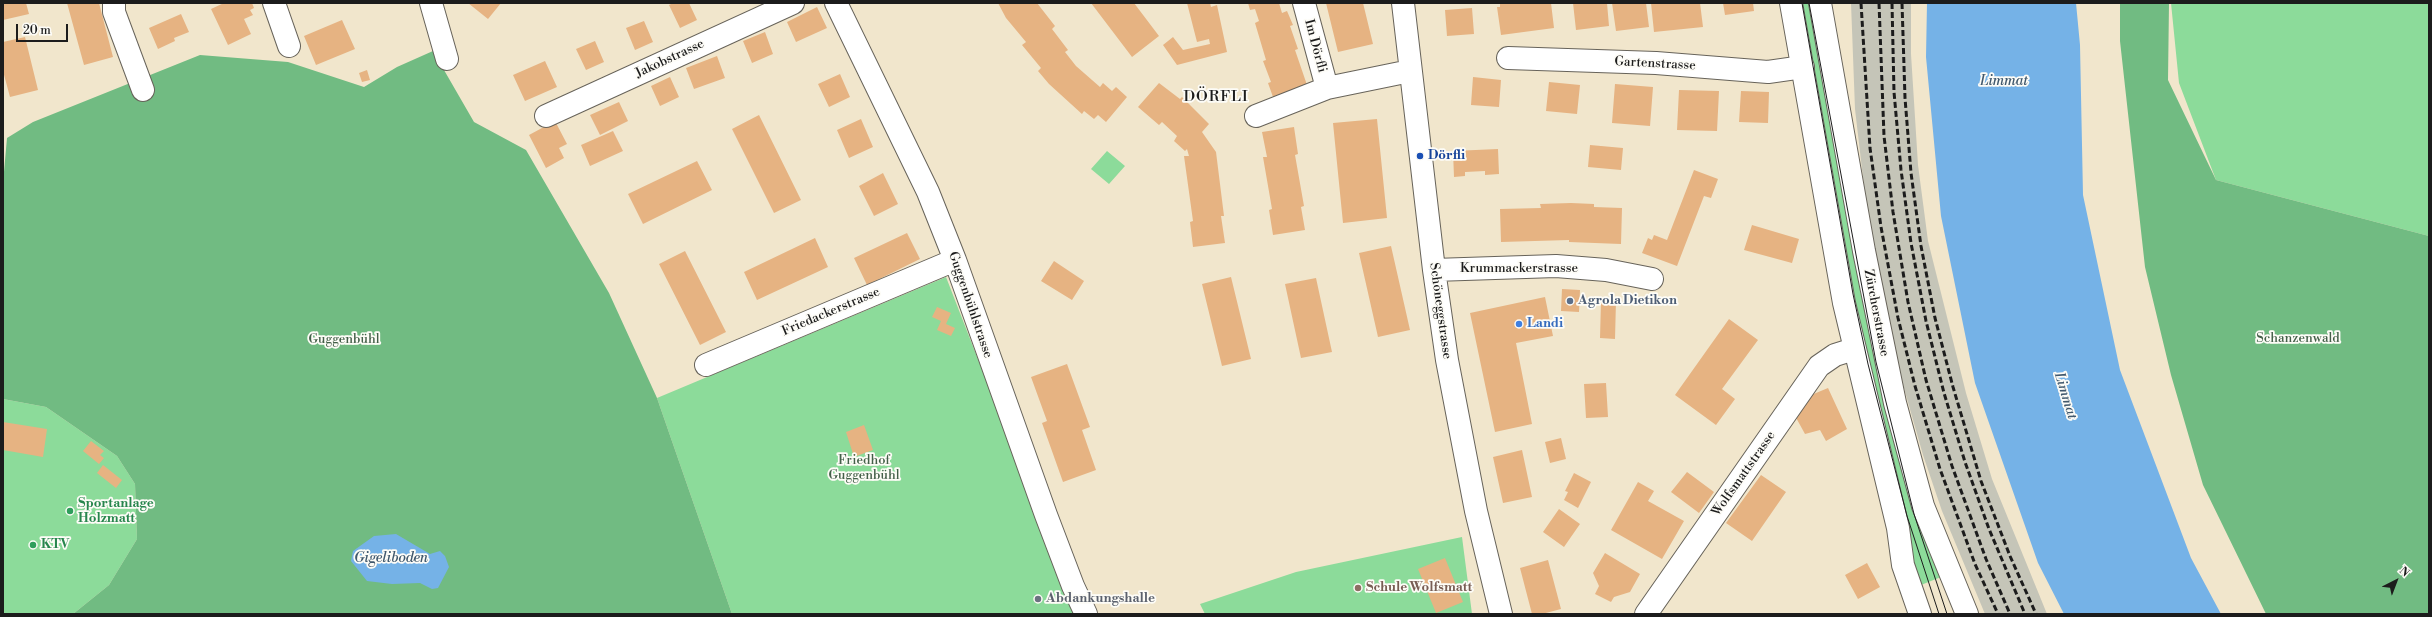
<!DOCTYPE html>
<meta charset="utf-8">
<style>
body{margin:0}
#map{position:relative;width:2432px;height:617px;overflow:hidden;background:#f1e6cc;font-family:"Libre Bodoni",serif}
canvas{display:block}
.frame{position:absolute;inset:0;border:4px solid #1c1c1c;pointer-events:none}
.north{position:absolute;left:2376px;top:561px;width:40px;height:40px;-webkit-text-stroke:3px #fdfcf7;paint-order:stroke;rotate:42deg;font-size:11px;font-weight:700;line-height:16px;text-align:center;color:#1c1c1c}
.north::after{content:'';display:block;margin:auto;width:14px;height:18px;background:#1c1c1c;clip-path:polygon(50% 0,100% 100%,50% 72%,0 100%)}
.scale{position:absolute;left:16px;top:24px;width:52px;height:18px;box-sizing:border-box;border:2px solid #1c1c1c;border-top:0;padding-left:5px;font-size:12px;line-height:14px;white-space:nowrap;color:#1c1c1c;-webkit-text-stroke:3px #fdfcf7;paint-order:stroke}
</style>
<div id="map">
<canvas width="2432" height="617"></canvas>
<div class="frame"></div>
<div class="north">N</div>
<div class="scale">20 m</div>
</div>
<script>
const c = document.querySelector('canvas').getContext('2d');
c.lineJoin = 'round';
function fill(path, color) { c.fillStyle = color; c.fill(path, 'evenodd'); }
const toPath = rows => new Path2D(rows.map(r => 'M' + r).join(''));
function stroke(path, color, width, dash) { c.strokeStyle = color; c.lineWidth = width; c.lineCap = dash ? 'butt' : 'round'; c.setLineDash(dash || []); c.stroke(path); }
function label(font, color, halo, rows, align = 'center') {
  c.font = font + ' "Libre Bodoni",serif'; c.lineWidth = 3.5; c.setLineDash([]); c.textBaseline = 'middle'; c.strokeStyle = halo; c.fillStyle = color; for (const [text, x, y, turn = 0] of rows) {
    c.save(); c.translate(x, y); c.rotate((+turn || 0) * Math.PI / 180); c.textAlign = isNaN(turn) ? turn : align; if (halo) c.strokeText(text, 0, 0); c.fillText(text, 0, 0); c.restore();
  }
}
const industrial = toPath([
 [1851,3,1911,3,1911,54,1918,165,1928,241,1966,393,1992,479,2047,614,1985,614,1942,511,1923,455,1894,353,1865,195,1855,109]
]);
const green = toPath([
 [1797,3,1815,3,1852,215,1946,575,1916,587,1879,427],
 [2171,3,2429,3,2429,236,2216,180,2179,83],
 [1107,151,1125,166,1109,184,1091,169],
 [946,277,1077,614,732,614,657,398],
 [3,399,46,407,117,456,135,484,137,539,109,585,73,614,3,614],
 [1462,537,1472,614,1205,614,1200,604,1296,572]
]);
const forest = toPath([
 [2120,3,2169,3,2168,80,2216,180,2429,236,2429,614,2266,614,2203,485,2171,375,2145,267,2120,41],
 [433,51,474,122,526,150,609,293,657,398,732,614,73,614,109,585,137,539,135,484,117,456,46,407,3,399,3,183,7,138,33,122,200,55,288,62,364,87,397,67]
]);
const water = toPath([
 [1927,3,2076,3,2080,45,2083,195,2120,370,2191,558,2221,614,2064,614,2038,563,1975,383,1941,216,1926,57],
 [396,534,430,554,440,551,445,556,449,567,438,588,432,589,420,583,392,584,367,581,351,561,353,551,374,536]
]);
const building = toPath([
 [3,3,26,3,29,14,3,20],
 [67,3,99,3,113,57,84,65],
 [224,3,252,3,254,8,250,10,253,15,244,19,251,34,228,45,211,9],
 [468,3,501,3,488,19],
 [673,3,689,3,697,20,680,28,669,5],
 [998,3,1037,3,1055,26,1052,29,1068,50,1065,52,1076,66,1100,87,1103,83,1112,91,1116,87,1127,97,1106,122,1098,115,1094,119,1084,111,1082,114,1049,84,1038,71,1041,68,1022,45,1026,42,1006,18],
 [1091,3,1134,3,1159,36,1132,57],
 [1187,3,1210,3,1211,7,1217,5,1227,52,1177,65,1163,45,1173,37,1183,50,1210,44,1209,39,1197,42],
 [1248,3,1279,3,1282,13,1287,11,1293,25,1290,26,1298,49,1295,50,1307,85,1273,97,1268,83,1271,82,1263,61,1266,60,1255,23,1259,21,1255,9,1250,10],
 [1326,3,1363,3,1373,44,1338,52],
 [1500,3,1551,3,1554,28,1501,35,1497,7,1500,7],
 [1573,3,1607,3,1609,26,1576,30],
 [1612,3,1646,3,1649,27,1616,31],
 [1651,3,1700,3,1703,27,1654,32],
 [1723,3,1753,3,1754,11,1725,15],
 [817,7,827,28,796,42,787,22],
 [1472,8,1474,34,1447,36,1445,10],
 [181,14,189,32,174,38,175,41,158,49,149,28],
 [342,20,355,49,316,65,304,36],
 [644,21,653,42,635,50,626,28],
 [765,32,773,54,752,63,743,41],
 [25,37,38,90,10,97,3,71,3,42],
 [595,41,604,62,586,70,576,49],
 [717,56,725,78,694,89,686,68],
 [545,61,557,87,525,101,513,75],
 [367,70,370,80,362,82,359,73],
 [840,74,850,97,829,107,818,84],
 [670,77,679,97,660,106,651,86],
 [1473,77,1501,80,1499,107,1471,105],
 [1549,82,1580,85,1577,114,1546,111],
 [1159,83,1180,99,1182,97,1209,124,1202,132,1216,152,1224,216,1221,216,1225,243,1193,247,1190,222,1193,221,1184,156,1189,156,1187,149,1185,151,1174,141,1177,136,1162,122,1159,125,1138,107],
 [1615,84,1653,87,1650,126,1612,123],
 [1679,90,1719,91,1717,131,1677,130],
 [1741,91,1769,92,1768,123,1739,122],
 [619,102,628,121,600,135,590,115],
 [759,115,801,200,774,213,732,129],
 [861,119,873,147,849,158,837,130],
 [1377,119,1387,218,1343,223,1333,123],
 [555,121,567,144,559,148,564,158,546,168,529,135],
 [1294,127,1298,154,1295,155,1304,206,1301,207,1305,230,1273,235,1269,210,1272,209,1263,157,1267,157,1262,132],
 [613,131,623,151,590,166,581,145],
 [1590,145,1623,148,1621,170,1588,167],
 [1498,149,1499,174,1485,175,1485,171,1465,172,1465,176,1454,177,1453,151],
 [697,161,712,190,643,224,628,194],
 [1694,170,1718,179,1711,198,1704,196,1677,266,1642,253,1648,238,1652,240,1654,235,1667,240],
 [883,173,898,204,874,216,859,186],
 [1571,203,1594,204,1594,207,1622,208,1621,244,1569,242,1569,240,1501,242,1500,209,1541,208,1540,204],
 [1752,225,1799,239,1792,263,1744,250],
 [907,233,920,259,867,285,854,258],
 [815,238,828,267,757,300,744,272],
 [1391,246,1410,330,1378,337,1359,253],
 [685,251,726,332,700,345,659,264],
 [1054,261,1084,281,1072,300,1041,281],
 [1231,277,1251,359,1222,366,1202,284],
 [1316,278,1332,352,1301,358,1285,284],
 [1562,289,1580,290,1579,312,1561,311],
 [1545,297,1553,336,1516,343,1532,424,1495,432,1470,313],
 [1601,301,1616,301,1615,339,1600,338],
 [937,307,951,313,946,324,955,328,951,336,937,330,941,321,932,317],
 [1729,319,1758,340,1722,389,1735,399,1716,425,1675,395],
 [1067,364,1090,427,1082,430,1096,470,1063,482,1042,423,1047,421,1031,377],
 [1606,383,1608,417,1586,418,1584,384],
 [1828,388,1847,429,1826,441,1820,430,1805,434,1794,414,1804,398],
 [3,422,47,429,43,457,3,450],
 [864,425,873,450,854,457,846,432],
 [1561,438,1566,459,1550,463,1545,442],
 [91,441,104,451,100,455,104,458,99,464,83,451],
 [1522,450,1532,497,1503,503,1493,457],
 [103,465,122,480,116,488,97,473],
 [1687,472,1714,492,1699,513,1671,492],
 [1574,473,1591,482,1578,508,1564,500,1568,492,1565,491],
 [1761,475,1786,492,1752,541,1726,523],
 [1638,482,1654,491,1648,501,1684,521,1662,559,1611,530],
 [1559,509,1580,524,1564,547,1543,532],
 [1605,553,1640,574,1630,592,1614,597,1611,602,1595,594,1599,586,1593,573],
 [1445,558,1463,602,1436,613,1418,569],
 [1548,560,1561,609,1542,614,1532,614,1520,568],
 [1867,563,1880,587,1858,599,1845,575]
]);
const minor = toPath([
 [114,3,114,12,143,90],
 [274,3,289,46],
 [431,3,447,59],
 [836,3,928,192,955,260,1046,515,1073,586,1086,614],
 [1304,3,1327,88],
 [1403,3,1434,270,1447,360,1476,511,1501,614],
 [1508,58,1656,63,1768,72,1803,67],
 [546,116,793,3],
 [1256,116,1327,88,1410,71],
 [1434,270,1556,266,1606,270,1652,279],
 [706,365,955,260],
 [1646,614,1819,366,1835,355,1854,349]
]);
const major = toPath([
 [1791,3,1844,303,1898,528,1903,565,1920,614],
 [1820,3,1864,251,1895,403,1923,506,1967,614]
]);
const tram = toPath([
 [1802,3,1853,294,1868,364,1907,516,1939,614],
 [1809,3,1876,362,1914,514,1947,614]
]);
const rail = toPath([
 [1861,3,1870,148,1881,227,1898,318,1915,386,1940,469,1975,564,1998,614],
 [1879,3,1884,136,1893,212,1908,302,1926,380,1952,466,1986,559,2010,614],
 [1892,3,1894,92,1901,170,1911,243,1926,321,1944,393,1965,462,1989,529,2025,614],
 [1902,3,1905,98,1911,173,1921,246,1935,318,1953,387,1981,481,2010,556,2036,614]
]);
const markers = [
 [1420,156,4,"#1a4fb4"],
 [1570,301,4,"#5c6f8a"],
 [1519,324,4,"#3f7fe0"],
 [70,511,4,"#2e9e5b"],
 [33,545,4,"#2e9e5b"],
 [1358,588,4,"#8d6e63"],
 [1038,599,4,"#6b7280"]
];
const streetNames = [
 ["Im Dörfli",1315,46,75],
 ["Jakobstrasse",670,59,-25],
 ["Gartenstrasse",1655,64,3],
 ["Krummackerstrasse",1519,269],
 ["Guggenbühlstrasse",970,305,71],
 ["Schöneggstrasse",1440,311,82],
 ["Friedackerstrasse",831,312,-23],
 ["Zürcherstrasse",1876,313,79],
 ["Wolfsmattstrasse",1744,474,-55]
];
const transitNames = [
 ["Dörfli",1428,156]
];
const serviceNames = [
 ["Agrola Dietikon",1578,301]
];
const shopNames = [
 ["Landi",1527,324]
];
const parkNames = [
 ["Schanzenwald",2298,339],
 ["Guggenbühl",344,340],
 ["Friedhof",864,461],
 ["Guggenbühl",864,476]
];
const leisureNames = [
 ["Sportanlage",78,504],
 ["Holzmatt",78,519],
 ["KTV",41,545]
];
const educationNames = [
 ["Schule Wolfsmatt",1366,588]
];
const worshipNames = [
 ["Abdankungshalle",1046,599]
];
const waterNames = [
 ["Limmat",2004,82],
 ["Limmat",2065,396,73],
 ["Gigeliboden",391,559]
];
const quarterNames = [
 ["DÖRFLI",1216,97]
];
fill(industrial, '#c5c5b8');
fill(green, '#8cdb9a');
fill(forest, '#71bb82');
fill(water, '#75b2e7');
fill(building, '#e6b382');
stroke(minor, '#67635a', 24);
stroke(major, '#67635a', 24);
stroke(minor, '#fff', 22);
stroke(major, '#fff', 22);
stroke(tram, '#1c1c1c', 1);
stroke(rail, '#1c1c1c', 3, [6, 3]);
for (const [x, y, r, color] of markers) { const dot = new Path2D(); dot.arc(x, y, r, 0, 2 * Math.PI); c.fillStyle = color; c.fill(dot); stroke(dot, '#fdfcf7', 1.5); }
label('13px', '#1c1c1c', '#fdfcf7', streetNames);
label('bold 13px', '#164399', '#fdfcf7', transitNames, 'left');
label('bold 13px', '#4e5e75', '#fdfcf7', serviceNames, 'left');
label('bold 13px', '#366cbe', '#fdfcf7', shopNames, 'left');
label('13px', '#435f48', '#fdfcf7', parkNames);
label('bold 13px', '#27864d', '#fdfcf7', leisureNames, 'left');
label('bold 13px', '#785e54', '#fdfcf7', educationNames, 'left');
label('bold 13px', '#5b616d', '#fdfcf7', worshipNames, 'left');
label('italic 14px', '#40586d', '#fdfcf7', waterNames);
c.letterSpacing = '1px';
label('15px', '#1c1c1c', '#fdfcf7', quarterNames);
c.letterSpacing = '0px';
</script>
